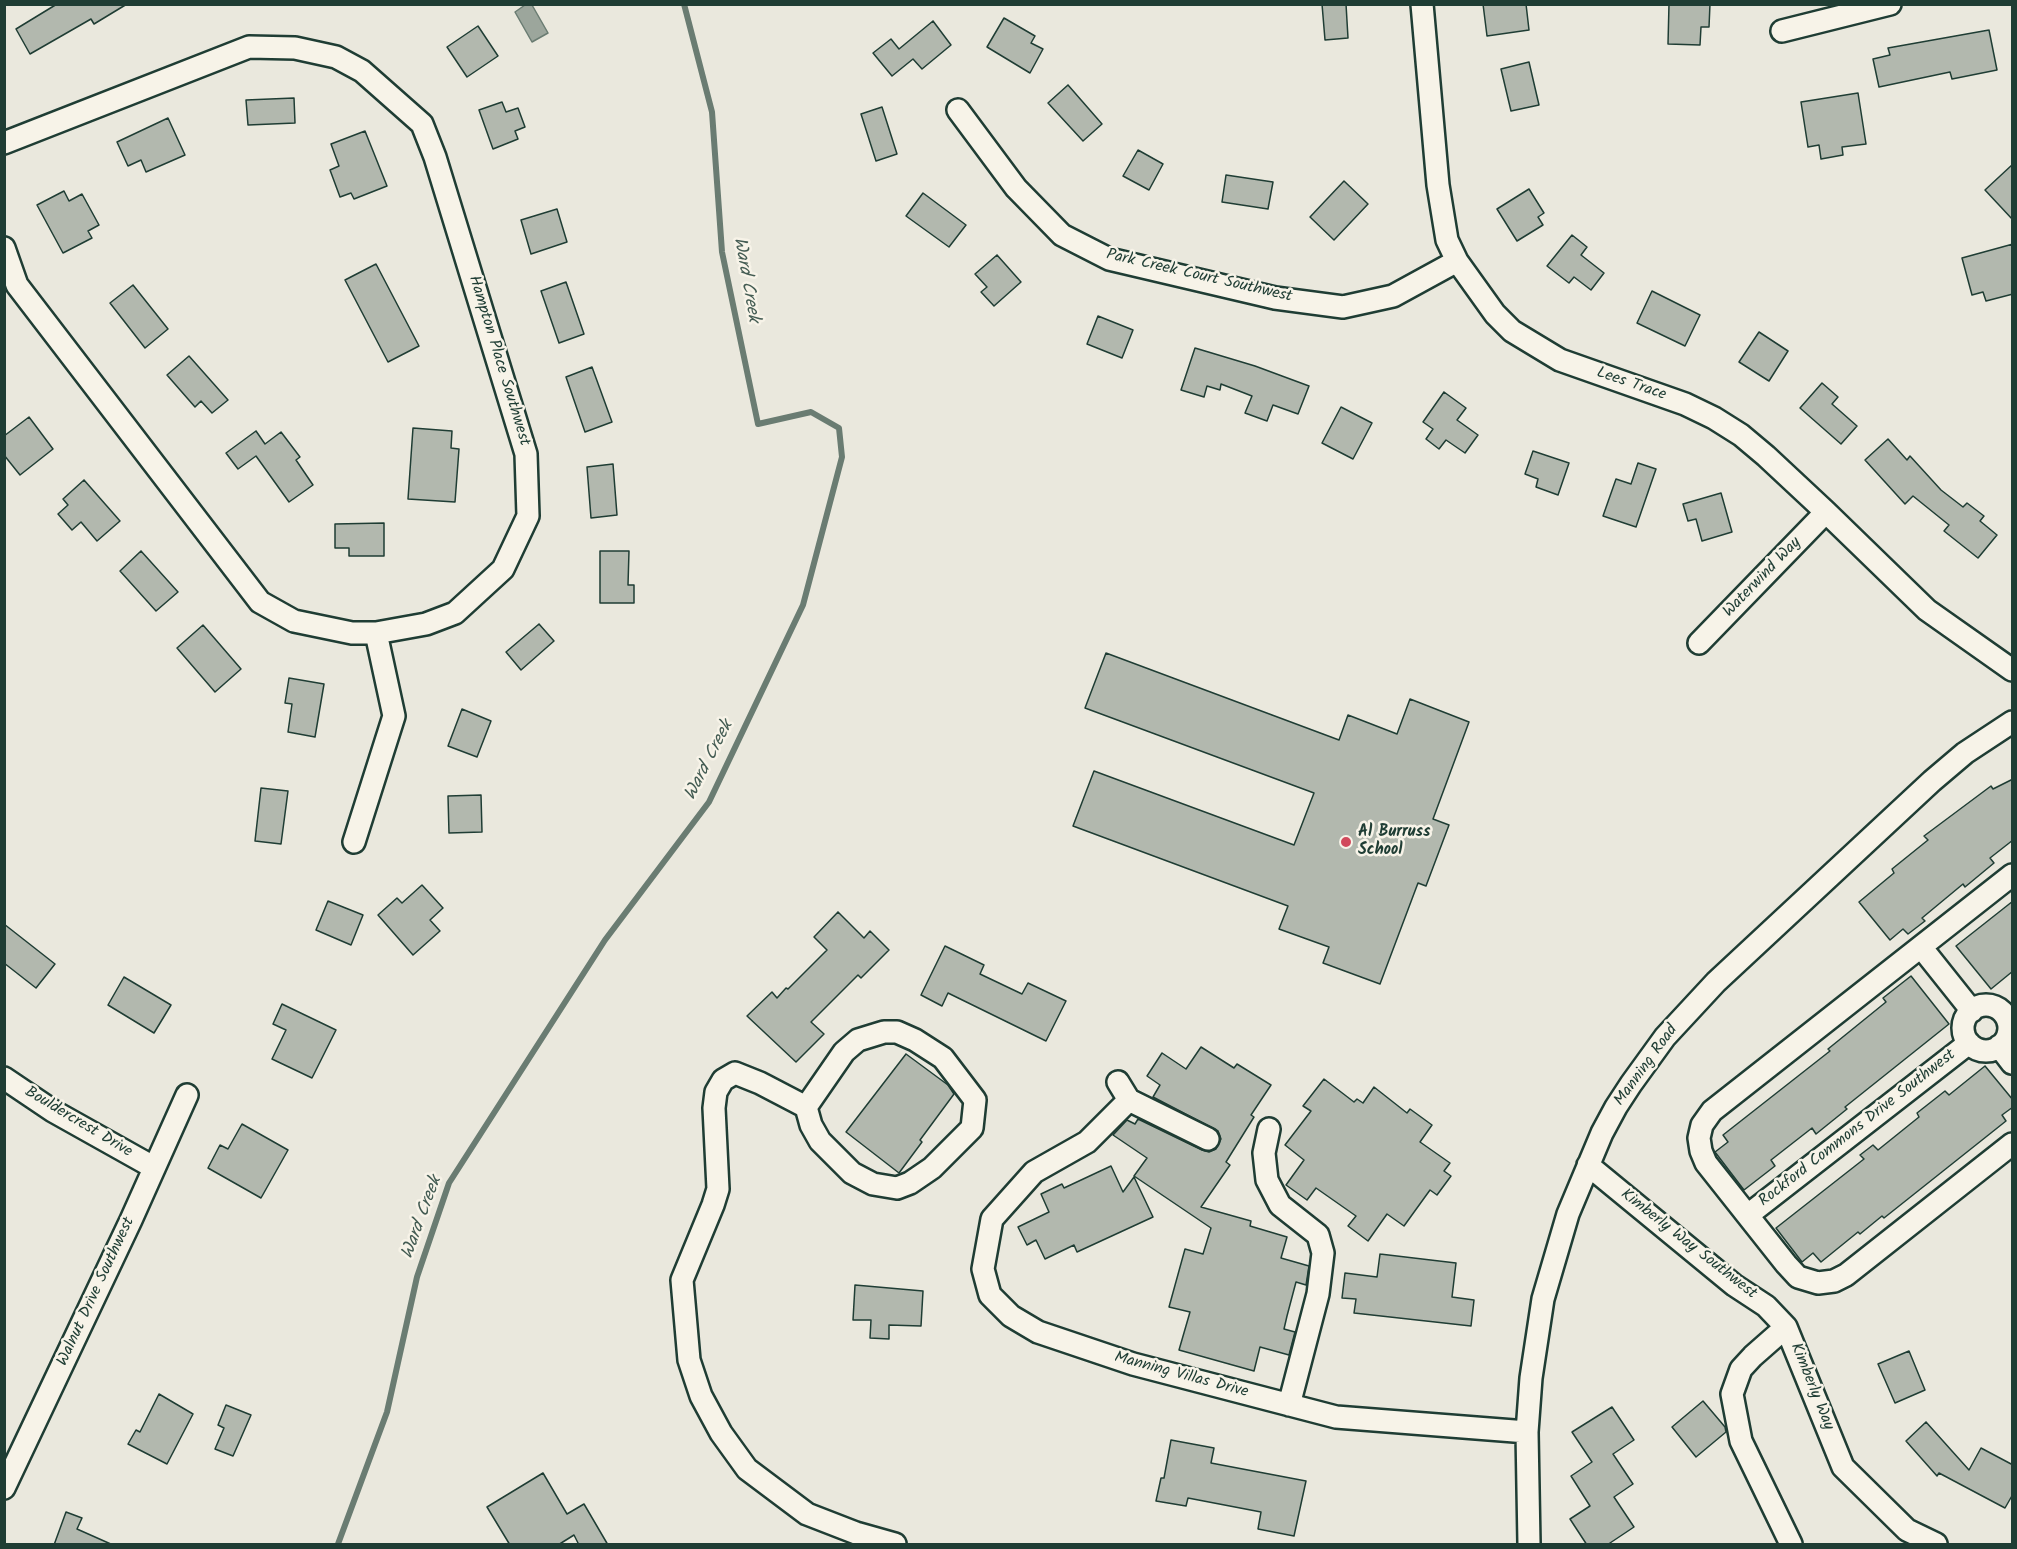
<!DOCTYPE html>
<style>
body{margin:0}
#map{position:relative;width:2017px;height:1549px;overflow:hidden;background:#eae8dd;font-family:Kalam,sans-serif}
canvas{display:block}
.frame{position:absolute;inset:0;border:6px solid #1f3d34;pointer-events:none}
</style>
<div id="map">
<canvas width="2017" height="1549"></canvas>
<div class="frame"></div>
</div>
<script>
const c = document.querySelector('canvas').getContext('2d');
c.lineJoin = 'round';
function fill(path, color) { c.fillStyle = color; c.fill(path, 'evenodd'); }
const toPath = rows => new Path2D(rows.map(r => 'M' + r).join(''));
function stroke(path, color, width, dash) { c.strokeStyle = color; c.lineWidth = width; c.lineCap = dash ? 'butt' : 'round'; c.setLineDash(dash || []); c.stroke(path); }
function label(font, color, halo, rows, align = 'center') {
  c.font = font + ' Kalam,sans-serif'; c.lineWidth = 5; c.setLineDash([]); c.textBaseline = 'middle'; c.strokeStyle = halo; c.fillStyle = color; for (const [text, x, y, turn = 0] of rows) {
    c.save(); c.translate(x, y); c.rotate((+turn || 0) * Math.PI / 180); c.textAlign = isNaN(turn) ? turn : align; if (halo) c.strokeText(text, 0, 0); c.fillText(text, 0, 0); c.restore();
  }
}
const water = toPath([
 [525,5,532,5,548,33,532,42,515,12,525,5]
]);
const stream = toPath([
 [338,1544,387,1412,417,1277,449,1183,605,940,709,802,803,605,842,457,839,428,811,412,758,424,722,252,712,112,684,4]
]);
const building = toPath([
 [57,4,127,4,94,24,91,19,30,54,16,29,57,4],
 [1322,4,1346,4,1348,38,1325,40,1322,4],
 [1483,4,1526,4,1529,30,1487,36,1483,4],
 [1669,4,1710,4,1709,27,1701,27,1700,45,1668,44,1669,4],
 [1004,18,1035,36,1031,43,1043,49,1030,73,987,47,1004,18],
 [933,21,951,45,922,69,913,59,892,76,873,53,891,39,899,49,933,21],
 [478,26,498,56,467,77,447,47,478,26],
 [1989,30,1997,70,1952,79,1950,72,1879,87,1873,59,1890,55,1888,48,1989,30],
 [1529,62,1539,105,1511,111,1501,69,1529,62],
 [1068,85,1102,124,1083,141,1048,103,1068,85],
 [1858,93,1866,144,1842,147,1843,155,1821,159,1819,145,1808,147,1801,102,1858,93],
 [294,98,295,123,248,125,246,100,294,98],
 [502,102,506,112,518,108,525,127,515,131,518,139,493,149,479,110,502,102],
 [882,107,897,154,876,161,861,114,882,107],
 [168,118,185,155,146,172,141,160,128,166,117,142,168,118],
 [365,131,387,186,354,199,351,193,340,197,330,170,339,166,331,144,365,131],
 [1138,150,1163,164,1149,190,1123,176,1138,150],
 [2013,164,2013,220,1985,190,2013,164],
 [1226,175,1273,182,1268,209,1222,202,1226,175],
 [1344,181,1368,204,1334,240,1310,217,1344,181],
 [1529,189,1544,213,1538,217,1543,225,1517,241,1497,209,1529,189],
 [64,191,69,201,82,194,99,225,88,231,92,238,63,253,37,205,64,191],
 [923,193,966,225,949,247,906,216,923,193],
 [557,209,567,242,531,254,521,220,557,209],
 [1572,235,1587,247,1581,255,1604,273,1591,290,1574,277,1569,283,1547,266,1572,235],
 [2013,244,2013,294,1986,301,1983,292,1972,295,1962,258,2013,244],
 [997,255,1021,282,994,306,981,292,987,287,975,274,997,255],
 [376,264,419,346,388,362,345,280,376,264],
 [566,282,584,334,559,343,541,291,566,282],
 [133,285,168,329,145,348,110,303,133,285],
 [1652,291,1700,315,1685,346,1637,323,1652,291],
 [1098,316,1133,330,1122,358,1087,344,1098,316],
 [1759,332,1788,351,1769,381,1739,362,1759,332],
 [1195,348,1255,366,1309,386,1298,414,1273,405,1267,421,1245,413,1252,396,1221,384,1220,390,1207,386,1204,397,1181,390,1195,348],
 [189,356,228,400,212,413,201,401,195,407,167,375,189,356],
 [592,367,612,422,585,432,566,377,592,367],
 [1822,383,1838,397,1832,404,1857,426,1841,444,1800,408,1822,383],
 [1444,392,1466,408,1457,420,1478,435,1465,453,1446,440,1439,449,1426,439,1433,429,1423,422,1444,392],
 [1341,407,1372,423,1353,459,1322,443,1341,407],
 [29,417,53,449,20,475,4,455,4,436,29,417],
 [413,428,452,431,451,448,459,449,455,502,408,499,413,428],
 [256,431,265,444,281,432,300,457,296,460,313,485,289,502,256,456,238,469,226,453,256,431],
 [1888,439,1907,460,1910,456,1941,490,1963,507,1967,503,1984,516,1980,521,1997,535,1978,558,1944,531,1949,525,1913,496,1905,504,1865,460,1888,439],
 [1533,451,1569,463,1558,495,1536,487,1538,479,1525,474,1533,451],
 [1638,463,1656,469,1636,527,1603,516,1616,479,1631,484,1638,463],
 [613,464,617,515,591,518,587,467,613,464],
 [84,480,120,521,97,541,81,522,72,530,58,514,68,505,63,499,84,480],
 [1721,493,1732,532,1702,541,1696,519,1688,521,1683,504,1721,493],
 [384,523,384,556,349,556,349,548,335,548,335,524,384,523],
 [141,551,178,592,156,611,120,571,141,551],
 [600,551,629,551,628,585,634,585,634,603,600,603,600,551],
 [539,624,554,641,521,670,506,652,539,624],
 [203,625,241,669,215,692,177,648,203,625],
 [1106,653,1339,740,1348,715,1397,734,1410,699,1469,722,1433,819,1449,825,1426,886,1418,883,1380,984,1323,963,1329,947,1279,929,1288,906,1073,826,1094,771,1294,845,1314,793,1085,708,1106,653],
 [289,678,324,684,315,737,288,732,292,704,285,703,289,678],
 [462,709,491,721,477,757,448,746,462,709],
 [2013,779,2013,840,1990,858,1994,863,1965,887,1963,884,1922,918,1925,921,1908,934,1903,929,1890,940,1859,902,1894,873,1892,869,1928,840,1924,836,1991,786,1993,789,2013,779],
 [261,788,288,791,281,844,255,841,261,788],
 [481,795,482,832,449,833,448,796,481,795],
 [422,885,443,908,430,920,440,931,413,955,378,915,397,898,402,903,422,885],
 [328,901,363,915,351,945,316,930,328,901],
 [2013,901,2013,971,1991,989,1956,946,2013,901],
 [838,912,864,938,870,931,889,950,861,978,858,975,811,1022,824,1034,796,1062,747,1016,772,992,777,998,786,988,788,989,827,950,814,937,838,912],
 [4,924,55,964,36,988,4,963,4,924],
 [945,946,984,965,980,974,1022,994,1028,983,1066,1001,1046,1041,948,993,942,1006,921,995,945,946],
 [1911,976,1949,1024,1845,1107,1847,1109,1816,1134,1812,1128,1771,1160,1775,1166,1744,1190,1715,1152,1728,1142,1723,1135,1830,1051,1828,1049,1886,1002,1883,998,1911,976],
 [124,977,171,1005,154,1033,108,1005,124,977],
 [282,1004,336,1030,312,1078,272,1059,286,1030,273,1024,282,1004],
 [1201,1047,1234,1068,1237,1064,1271,1085,1251,1115,1254,1117,1226,1162,1230,1165,1201,1207,1251,1221,1250,1226,1287,1237,1281,1258,1309,1266,1306,1285,1296,1282,1287,1316,1284,1329,1295,1332,1289,1355,1260,1347,1254,1371,1179,1350,1190,1312,1169,1307,1185,1249,1203,1254,1211,1228,1134,1176,1147,1158,1113,1135,1127,1120,1135,1124,1138,1119,1202,1150,1209,1152,1216,1149,1221,1139,1218,1131,1153,1097,1160,1085,1147,1076,1162,1053,1186,1069,1201,1047],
 [906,1054,948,1085,954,1094,920,1140,922,1142,899,1173,846,1132,906,1054],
 [1985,1066,2013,1100,2013,1107,2002,1115,2006,1121,1884,1218,1882,1216,1860,1234,1858,1232,1821,1262,1813,1253,1802,1262,1776,1228,1864,1159,1860,1155,1873,1145,1878,1150,1919,1117,1917,1113,1945,1091,1949,1095,1985,1066],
 [1324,1079,1354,1102,1357,1099,1363,1103,1374,1087,1407,1113,1410,1109,1432,1125,1420,1142,1450,1163,1444,1171,1451,1176,1437,1195,1430,1190,1404,1226,1387,1214,1368,1241,1348,1226,1356,1216,1316,1188,1307,1200,1286,1185,1304,1160,1285,1145,1311,1111,1303,1106,1324,1079],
 [242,1124,288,1150,261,1198,208,1168,220,1145,228,1149,242,1124],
 [1111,1166,1123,1192,1134,1177,1153,1217,1077,1252,1074,1245,1045,1259,1036,1240,1027,1245,1018,1227,1049,1212,1041,1194,1062,1184,1064,1188,1111,1166],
 [1380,1254,1456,1263,1452,1297,1474,1300,1471,1326,1354,1313,1356,1299,1342,1298,1345,1273,1377,1277,1380,1254],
 [855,1285,923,1291,921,1326,889,1325,889,1339,870,1338,871,1320,853,1320,855,1285],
 [1909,1351,1925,1390,1895,1403,1878,1364,1909,1351],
 [159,1394,193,1414,167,1464,128,1444,136,1430,140,1432,159,1394],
 [1703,1401,1725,1427,1726,1432,1696,1457,1672,1427,1703,1401],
 [226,1405,251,1415,233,1456,215,1449,224,1428,218,1425,226,1405],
 [1612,1407,1634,1440,1613,1454,1633,1484,1614,1497,1634,1527,1607,1545,1587,1545,1570,1519,1590,1506,1571,1476,1592,1462,1572,1432,1612,1407],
 [1926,1422,1969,1470,1981,1448,2013,1465,2013,1494,2005,1508,1939,1473,1937,1476,1906,1441,1926,1422],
 [1171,1440,1214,1448,1211,1463,1306,1481,1294,1536,1258,1529,1261,1512,1188,1498,1186,1506,1156,1501,1161,1478,1164,1478,1171,1440],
 [543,1473,567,1514,584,1504,608,1545,579,1545,574,1535,558,1545,510,1545,487,1507,543,1473],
 [66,1512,82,1518,77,1529,113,1545,54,1545,66,1512]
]);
const street = toPath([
 [1422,4,1438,185,1447,240,1457,261,1495,314,1512,331,1560,360,1685,404,1714,418,1741,435,1766,456,1826,512,1927,610,2012,670],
 [1782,31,1890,4],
 [958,110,1016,188,1062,235,1109,259,1275,298,1343,307,1393,296,1457,261],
 [4,143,249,47,295,48,336,57,362,71,422,124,435,157,526,454,528,516,503,569,455,613,426,624,376,633,352,633,294,621,260,602,17,285,4,248],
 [1699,643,1826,512],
 [354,842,394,716,376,633],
 [2012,875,1712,1111,1702,1125,1699,1138,1701,1151,1706,1163,1786,1264,1798,1277,1818,1283,1834,1281,1846,1275,2012,1144],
 [1921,947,1972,1011],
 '1963 1028a23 23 0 1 1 46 0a23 23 0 1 1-46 0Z',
 [884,1032,897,1032,915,1040,943,1058,975,1100,972,1128,932,1168,910,1183,897,1188,873,1184,852,1173,820,1141,811,1125,806,1107,844,1052,858,1040,884,1032],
 [1999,1046,2012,1063],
 [4,1078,53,1111,153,1167],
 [1118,1082,1129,1100,1087,1142,1034,1172,992,1219,983,1269,990,1295,1011,1316,1038,1332,1133,1364,1336,1417,1527,1432],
 [1129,1100,1208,1139],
 [806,1107,760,1083,735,1073,723,1080,716,1092,714,1108,718,1189,713,1205,682,1280,689,1360,701,1396,721,1433,747,1469,807,1514,856,1533,895,1544],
 [1269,1129,1264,1153,1267,1180,1280,1205,1318,1235,1323,1253,1318,1294,1289,1405],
 [1588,1165,1734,1285,1766,1306,1786,1327,1843,1467,1907,1530,1936,1544],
 [1748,1215,1969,1043],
 [1786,1327,1753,1356,1741,1369,1732,1394,1741,1441,1791,1544],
 [4,1488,131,1220,187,1095],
 [1529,1544,1527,1432,1531,1378,1543,1299,1568,1214,1602,1133,1616,1107,1631,1084,1665,1037,1716,982,1932,781,1965,753,2012,722]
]);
const markers = [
 [1346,842,6,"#d1495b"]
];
const streetNames = [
 ["Park Creek Court Southwest",1199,277,13],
 ["Hampton Place Southwest",498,361,73],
 ["Lees Trace",1631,385,19],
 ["Waterwind Way",1763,578,-46],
 ["Manning Road",1647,1066,-54],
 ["Bouldercrest Drive",78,1123,31],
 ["Rockford Commons Drive Southwest",1858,1129,-38],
 ["Kimberly Way Southwest",1688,1245,38],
 ["Walnut Drive Southwest",97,1292,-65],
 ["Manning Villas Drive",1181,1376,15],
 ["Kimberly Way",1811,1387,68]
];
const poiNames = [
 ["Al Burruss",1358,833],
 ["School",1358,851]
];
const waterNames = [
 ["Ward Creek",745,280,80],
 ["Ward Creek",710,761,-63],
 ["Ward Creek",423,1218,-70]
];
fill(water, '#9ca69c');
stroke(water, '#6a7c72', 1.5);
stroke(stream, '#6a7c72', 6);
fill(building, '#b2b8ae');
stroke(building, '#1f3d34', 1.5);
stroke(street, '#1f3d34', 26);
stroke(street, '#f7f3e8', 21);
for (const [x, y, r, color] of markers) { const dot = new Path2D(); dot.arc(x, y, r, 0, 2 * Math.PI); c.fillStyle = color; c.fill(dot); stroke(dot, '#f7f3e8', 2); }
label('16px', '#1f3d34', '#f7f3e8', streetNames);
label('bold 16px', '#1f3d34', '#f7f3e8', poiNames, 'left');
label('italic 18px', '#445c53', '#f7f3e8', waterNames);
</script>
